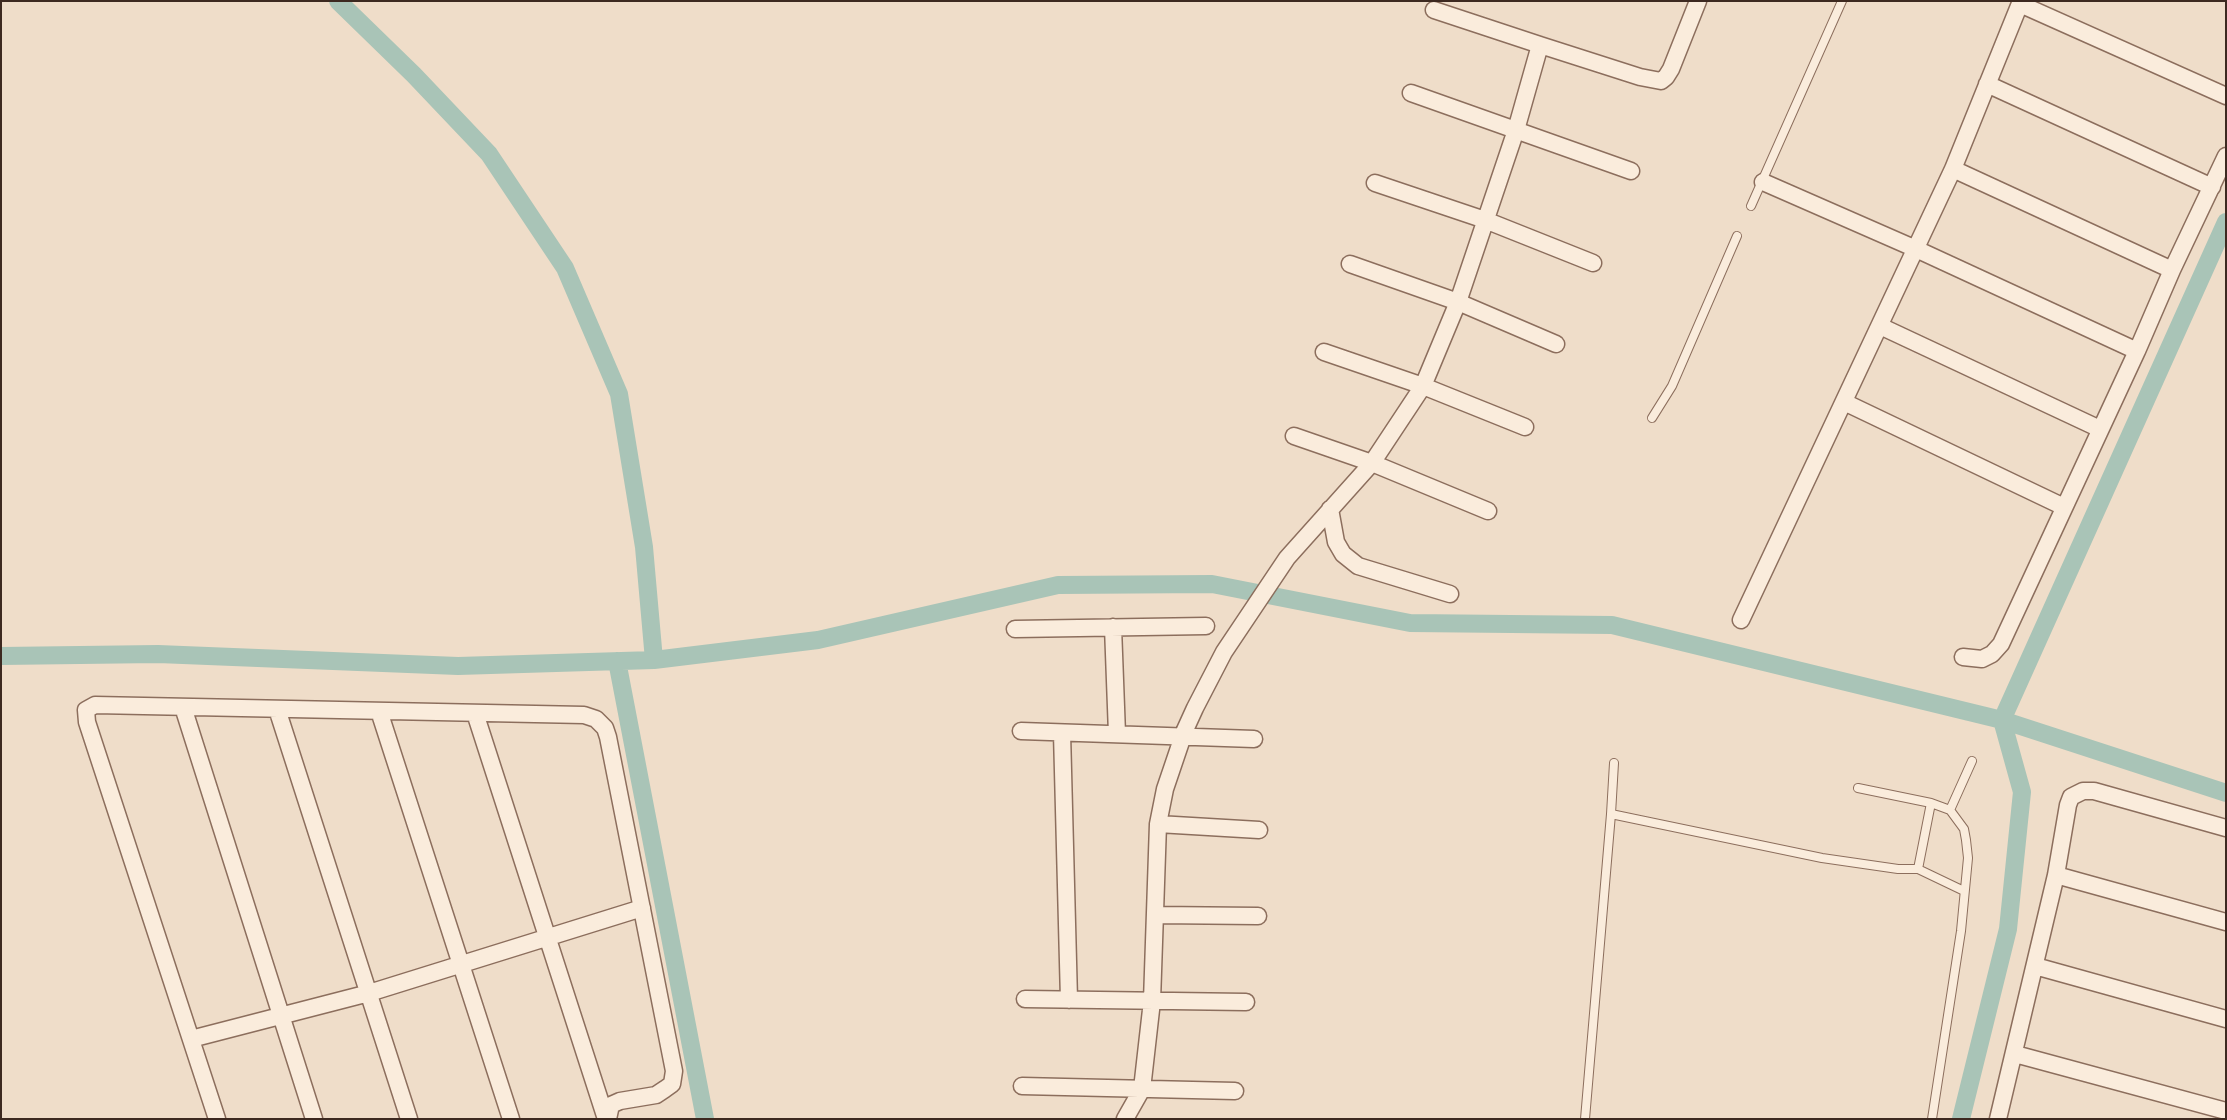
<!DOCTYPE html>
<style>
body{margin:0}
#map{position:relative;width:2227px;height:1120px;overflow:hidden;background:#efddc9;font-family:Literata,serif}
canvas{display:block}
.frame{position:absolute;inset:0;border:2px solid #3d2920;pointer-events:none}
</style>
<div id="map">
<canvas width="2227" height="1120"></canvas>
<div class="frame"></div>
</div>
<script>
const c = document.querySelector('canvas').getContext('2d');
c.lineJoin = 'round';
const toPath = rows => new Path2D(rows.map(r => 'M' + r).join(''));
function stroke(path, color, width, dash) { c.strokeStyle = color; c.lineWidth = width; c.lineCap = dash ? 'butt' : 'round'; c.setLineDash(dash || []); c.stroke(path); }
const canal = toPath([
 [338,1,414,75,489,154,565,268,619,394,644,547,654,660],
 [1,656,158,654,458,666,654,660,818,640,1058,585,1212,584,1410,623,1612,625,2002,720,2226,793],
 [617,661,705,1119],
 [1961,1119,2008,929,2022,792,2002,720,2226,222]
]);
const lane = toPath([
 [1751,206,1842,1],
 [1652,418,1672,386,1737,236],
 [1858,788,1931,803,1950,810,1964,829,1966,840,1968,858,1961,931,1932,1119],
 [1950,810,1972,761],
 [1611,814,1614,763],
 [1918,869,1964,891],
 [1585,1119,1611,814,1822,858,1898,869,1918,869,1931,803]
]);
const street = toPath([
 [2020,4,2226,96],
 [1434,10,1540,45],
 [1987,84,2212,187],
 [1411,93,1631,171],
 [1953,169,2172,270],
 [1763,182,1916,249,2137,351],
 [1375,183,1485,220,1593,263],
 [1350,264,1458,302,1556,344],
 [1880,326,2100,429],
 [1324,352,1423,386,1525,427],
 [1844,402,2064,507],
 [1294,436,1372,463,1488,511],
 [1330,509,1336,542,1343,554,1358,566,1450,594],
 [1741,620,1953,169,2021,1],
 [1113,627,1117,734],
 [1015,629,1206,626],
 [1963,657,1982,659,1992,654,2001,644,2137,351,2172,270,2226,156],
 [183,707,314,1119],
 [277,709,409,1119],
 [379,711,511,1119],
 [475,713,606,1119],
 [1021,731,1254,739],
 [1062,733,1069,1000],
 [1158,824,1259,830],
 [2056,875,2226,922],
 [1156,915,1258,916],
 [2035,966,2226,1019],
 [1025,999,1246,1002],
 [191,1039,369,993,642,908],
 [2015,1054,2226,1111],
 [1022,1086,1235,1091],
 [217,1119,87,722,86,710,95,705,584,715,596,719,605,728,608,737,674,1071,672,1084,665,1089,656,1095,620,1101,611,1105,608,1119],
 [1125,1119,1142,1089,1152,1001,1158,824,1165,789,1185,730,1195,708,1224,652,1287,558,1372,463,1423,386,1458,302,1516,130,1540,45,1640,77,1661,81,1666,77,1671,69,1698,1],
 [1998,1119,2056,875,2068,805,2071,797,2083,791,2094,791,2226,828]
]);
stroke(canal, '#a9c4b7', 18);
stroke(lane, '#8c6e5d', 10);
stroke(street, '#8c6e5d', 19);
stroke(lane, '#faecdc', 8);
stroke(street, '#faecdc', 16);
</script>
